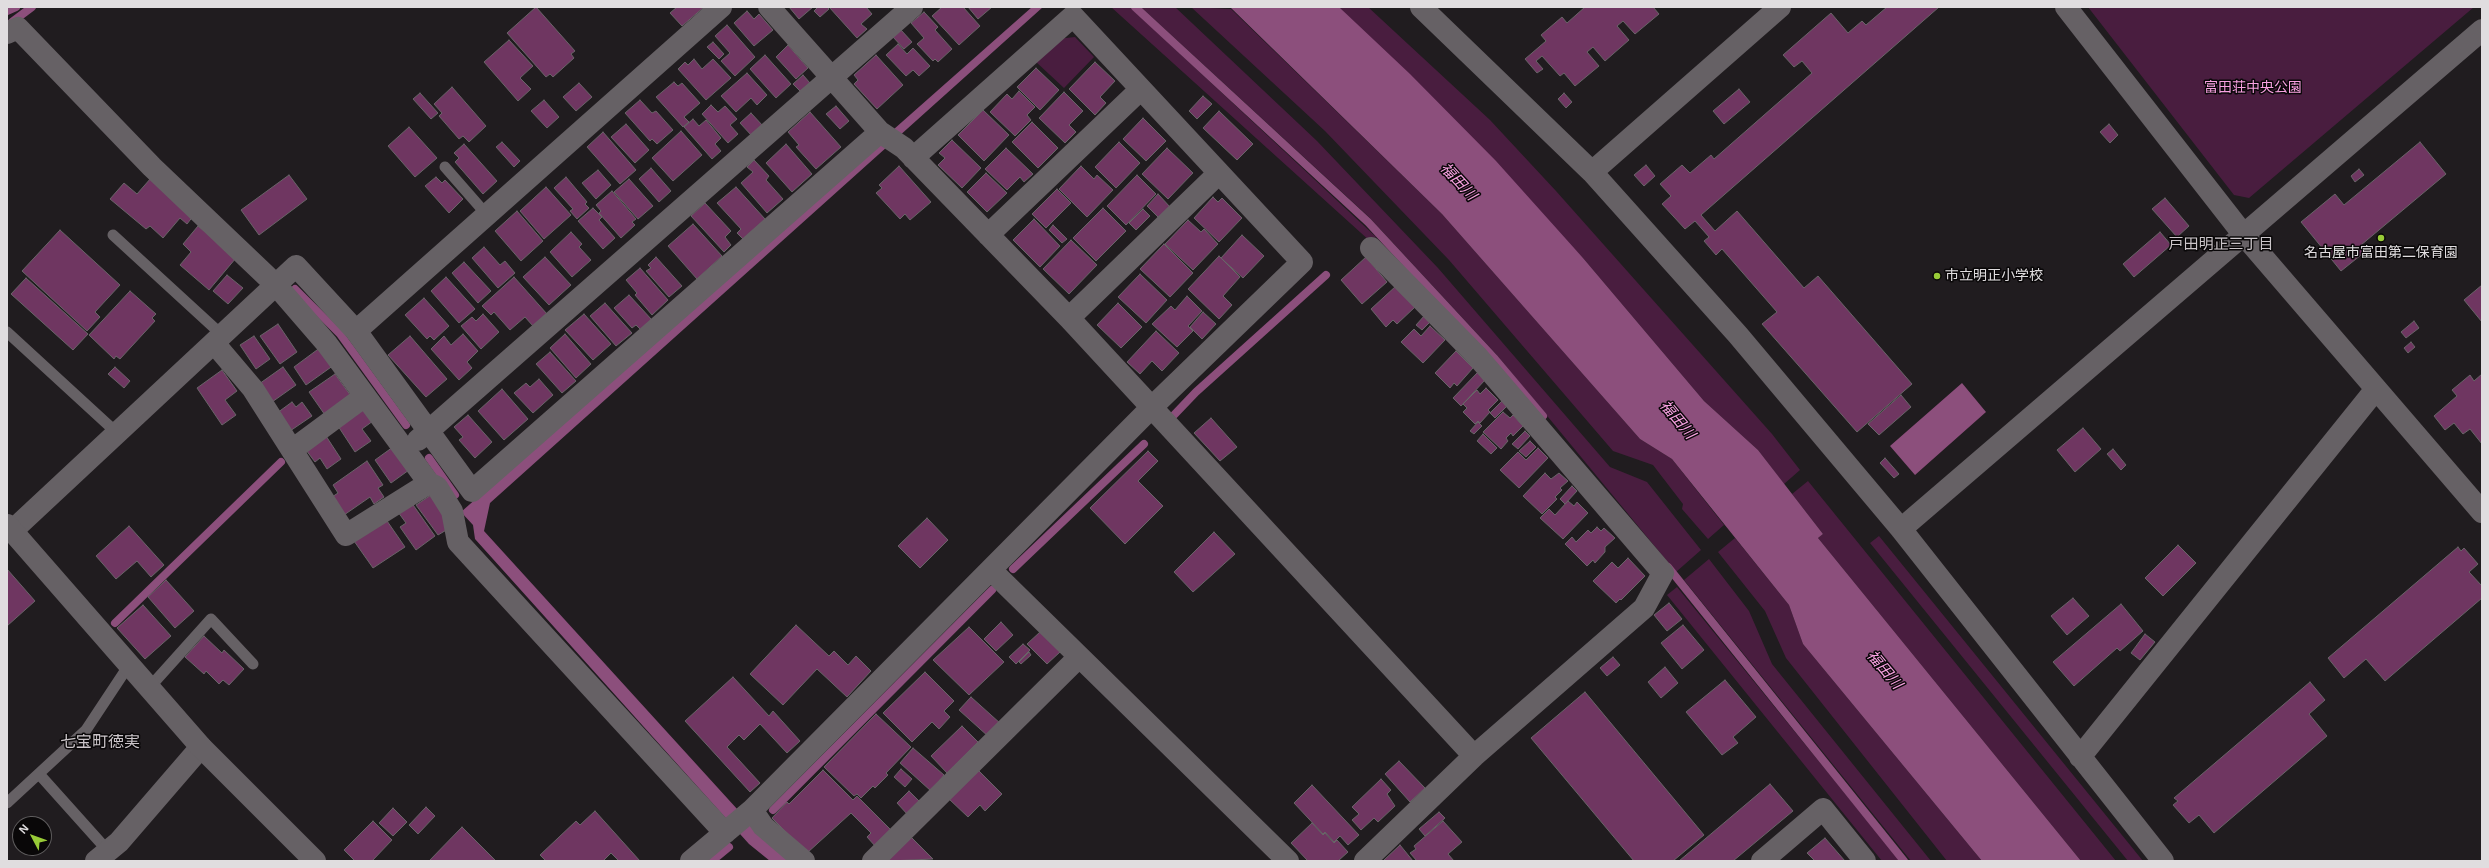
<!DOCTYPE html>
<meta charset="utf-8">
<style>
body{margin:0}
#map{position:relative;width:2489px;height:868px;overflow:hidden;background:#201c1f;font-family:Arial,sans-serif}
canvas{display:block}
.frame{position:absolute;inset:0;border:8px solid #e0dddf;pointer-events:none}
.north{position:absolute;left:12px;top:816px;width:40px;height:40px;box-sizing:border-box;background:#090708;border:1px solid #5f5d5e;border-radius:50%;rotate:311deg;font-size:11px;font-weight:700;line-height:16px;text-align:center;color:#e0dddf}
.north::after{content:'';display:block;margin:auto;width:14px;height:18px;background:#98cb37;clip-path:polygon(50% 0,100% 100%,50% 72%,0 100%)}
</style>
<div id="map">
<canvas width="2489" height="868"></canvas>
<div class="frame"></div>
<div class="north">N</div>
</div>
<script>
const g = document.querySelector('canvas').getContext('2d');
g.lineJoin = 'round';
function fill(path, color) { g.fillStyle = color; g.fill(path, 'evenodd'); }
const poly = rows => new Path2D(rows.map(r => 'M' + r).join(''));
function trace(path, color, width, dash) { g.strokeStyle = color; g.lineWidth = width; g.lineCap = dash ? 'butt' : 'round'; g.setLineDash(dash || []); g.stroke(path); }
function drawText(font, color, halo, rows, align = 'center') {
  g.font = font + ' Arial,"Noto Sans JP",sans-serif'; g.lineWidth = 3; g.setLineDash([]); g.textBaseline = 'middle'; g.strokeStyle = halo; g.fillStyle = color; for (const [text, x, y, turn = 0] of rows) {
    g.save(); g.translate(x, y); g.rotate((+turn || 0) * Math.PI / 180); g.textAlign = isNaN(turn) ? turn : align; if (halo) g.strokeText(text, 0, 0); g.fillText(text, 0, 0); g.restore();
  }
}
const green = poly([
 [1111,7,1130,7,1376,237,1371,242],
 [1141,7,1175,7,1317,141,1438,268,1610,467,1647,482,1701,550,1676,572,1496,354,1369,217],
 [1191,7,1231,9,1442,214,1640,439,1672,459,1724,525,1708,539,1682,509,1683,504,1653,465,1613,451,1449,260,1325,131],
 [1339,7,1368,7,1490,120,1556,191,1772,434,1800,470,1784,484,1758,450,1704,401,1583,258],
 [2088,7,2474,7,2249,198,2234,195],
 [1075,37,1094,57,1064,88,1035,61,1057,39],
 [1808,481,2116,861,2081,861,1818,538,1823,534,1792,494],
 [1879,536,2143,861,2128,861,1870,543],
 [1735,538,1789,605,1803,644,1982,861,1947,861,1786,658,1765,611,1718,552],
 [1709,559,1749,611,1772,664,1931,861,1911,861,1684,580],
 [1677,587,1900,861,1882,861,1667,595]
]);
const water = poly([
 [1032,7,1043,7,490,503,484,531,738,810,790,861,770,861,749,844,475,539,473,525,461,512],
 [1230,7,1339,7,1410,74,1496,161,1583,258,1704,401,1758,450,1823,534,1818,538,2081,861,1982,861,1803,644,1789,605,1672,459,1640,439,1442,214],
 [1962,383,1986,412,1915,475,1890,446]
]);
const stream = poly([
 [1135,7,1368,222,1495,359,1543,416],
 [7,11,16,7],
 [12,22,32,7],
 [295,289,340,334,406,425],
 [1174,415,1196,392,1326,275],
 [429,458,455,495],
 [1668,567,1904,861],
 [1013,569,1144,444],
 [115,623,281,462],
 [773,810,992,590],
 [712,861,729,847]
]);
const building = poly([
 [536,7,575,51,571,54,574,58,553,77,550,74,546,77,507,33,536,7],
 [677,7,704,7,682,26,670,13,677,7],
 [789,7,813,7,799,19,789,7],
 [818,7,827,7,829,9,820,17,814,11,818,7],
 [829,7,866,7,872,14,861,24,867,29,857,38,829,7],
 [942,7,963,7,980,26,959,45,932,16,942,7],
 [968,7,992,7,978,19,968,7],
 [1585,7,1653,7,1659,14,1635,34,1623,21,1617,26,1629,40,1605,61,1593,47,1587,52,1599,66,1575,86,1564,73,1560,76,1542,56,1536,61,1543,69,1537,73,1525,59,1546,41,1541,35,1562,17,1567,23,1585,7],
 [1887,7,1939,7,1701,215,1715,231,1737,211,1804,288,1818,276,1912,384,1857,432,1762,324,1777,312,1722,249,1716,255,1704,241,1709,237,1695,221,1685,229,1662,204,1671,196,1660,184,1682,165,1690,173,1711,155,1714,159,1812,73,1802,61,1794,67,1783,55,1831,13,1848,33,1862,21,1866,25,1887,7],
 [747,11,754,19,759,14,773,30,754,46,734,23,747,11],
 [924,12,938,27,935,30,952,49,938,62,935,59,933,61,917,44,924,38,911,23,924,12],
 [727,25,755,57,735,76,721,61,730,53,715,36,727,25],
 [901,30,912,42,904,49,893,37,901,30],
 [509,40,533,66,520,78,531,89,518,101,484,62,509,40],
 [713,42,724,54,719,59,707,47,713,42],
 [898,44,907,54,913,48,930,66,919,76,913,70,906,76,886,55,898,44],
 [788,45,808,68,796,79,776,57,788,45],
 [765,55,791,84,776,98,750,69,765,55],
 [876,55,903,85,877,109,854,84,858,80,854,75,876,55],
 [694,59,702,69,713,59,731,78,706,100,678,69,685,62,688,65,694,59],
 [1095,62,1115,81,1100,97,1106,103,1095,115,1069,89,1095,62],
 [1036,68,1059,90,1040,110,1017,87,1036,68],
 [747,73,767,95,757,105,751,98,736,112,721,96,747,73],
 [803,75,810,83,800,91,793,84,803,75],
 [674,82,678,86,682,83,700,103,684,117,689,122,683,127,656,97,674,82],
 [579,83,592,97,576,111,563,97,579,83],
 [452,87,486,126,469,142,463,136,459,139,439,116,442,113,434,104,452,87],
 [1739,89,1750,102,1724,124,1713,111,1739,89],
 [1019,91,1035,107,1027,115,1031,120,1015,136,990,112,1007,94,1012,99,1019,91],
 [1064,92,1083,111,1069,125,1076,132,1065,143,1039,118,1064,92],
 [420,93,438,113,431,119,413,99,420,93],
 [1564,93,1572,102,1566,108,1558,99,1564,93],
 [1203,96,1212,104,1197,119,1189,111,1203,96],
 [544,100,559,117,547,128,531,111,544,100],
 [640,100,652,113,656,111,673,130,657,144,652,139,650,141,625,113,640,100],
 [711,105,718,112,725,106,737,119,730,125,738,134,728,143,702,114,711,105],
 [836,106,849,121,840,129,826,114,836,106],
 [983,110,1009,135,984,161,958,135,983,110],
 [1219,111,1253,144,1237,160,1203,128,1219,111],
 [810,112,841,147,816,169,796,147,799,145,788,132,810,112],
 [751,113,763,126,752,136,740,123,751,113],
 [1143,118,1166,141,1146,161,1123,139,1143,118],
 [693,119,699,126,706,120,721,138,715,144,721,151,712,159,684,127,693,119],
 [1032,122,1058,148,1038,168,1012,142,1032,122],
 [626,124,649,150,635,163,611,137,626,124],
 [2109,124,2118,135,2110,143,2100,132,2109,124],
 [409,127,437,158,415,177,388,146,409,127],
 [681,131,702,155,673,181,652,158,681,131],
 [603,132,636,170,620,184,587,147,603,132],
 [952,140,981,168,962,188,938,165,945,158,939,153,952,140],
 [502,142,520,161,514,167,496,147,502,142],
 [1119,142,1140,163,1116,188,1095,167,1119,142],
 [2420,142,2446,174,2361,245,2366,251,2341,271,2301,222,2335,194,2344,205,2420,142],
 [464,144,497,181,483,194,455,162,459,158,454,153,464,144],
 [786,144,812,174,792,192,766,163,786,144],
 [1006,148,1033,174,1024,182,1020,177,1007,190,985,169,1006,148],
 [1167,148,1193,173,1168,199,1142,174,1167,148],
 [754,160,769,176,766,180,783,199,767,213,741,183,753,172,747,167,754,160],
 [1646,165,1655,176,1644,186,1634,175,1646,165],
 [899,166,931,202,910,220,905,214,900,219,876,193,882,188,879,185,899,166],
 [1081,166,1094,179,1097,175,1113,190,1087,217,1059,189,1081,166],
 [651,168,671,191,659,202,639,179,651,168],
 [2359,169,2364,175,2355,182,2351,176,2359,169],
 [598,170,611,185,596,199,582,183,598,170],
 [986,173,1007,193,987,212,967,192,986,173],
 [289,175,307,199,259,235,241,210,289,175],
 [1137,175,1156,194,1126,225,1107,206,1137,175],
 [436,177,442,183,445,180,463,199,449,213,425,186,436,177],
 [566,177,587,202,585,204,589,208,577,219,570,211,573,209,554,188,566,177],
 [151,178,194,215,187,224,180,218,163,238,150,226,146,229,110,199,124,183,137,194,151,178],
 [629,179,653,206,638,219,614,192,629,179],
 [546,187,571,215,544,239,520,211,546,187],
 [736,187,765,219,743,239,737,233,741,229,717,203,736,187],
 [1057,189,1071,203,1046,228,1032,214,1057,189],
 [612,191,636,219,632,222,635,225,621,238,599,213,601,211,596,205,612,191],
 [1158,194,1171,208,1160,219,1147,206,1158,194],
 [1213,197,1218,202,1222,198,1242,218,1219,242,1194,218,1213,197],
 [2165,198,2189,226,2177,237,2152,209,2165,198],
 [705,203,731,231,725,237,731,245,724,252,691,216,705,203],
 [593,208,602,217,599,220,615,238,603,249,578,221,593,208],
 [1103,208,1126,231,1096,261,1073,238,1103,208],
 [1143,209,1150,216,1136,230,1129,223,1143,209],
 [517,211,543,241,521,261,495,231,517,211],
 [1034,219,1060,246,1040,267,1013,240,1034,219],
 [1188,220,1201,232,1204,229,1218,244,1193,270,1165,244,1188,220],
 [693,224,722,256,697,279,668,246,693,224],
 [1053,225,1067,239,1062,243,1049,230,1053,225],
 [198,226,236,258,209,290,180,265,191,252,183,244,198,226],
 [60,230,120,285,95,312,100,317,87,331,22,271,60,230],
 [571,232,582,244,579,247,591,260,572,277,550,252,571,232],
 [2160,232,2171,245,2134,277,2123,264,2160,232],
 [1242,235,1264,256,1243,278,1221,258,1242,235],
 [1071,240,1097,265,1069,294,1043,269,1071,240],
 [1164,244,1193,273,1170,297,1140,269,1164,244],
 [484,247,500,265,505,261,515,273,498,288,472,258,484,247],
 [1219,256,1240,277,1223,296,1232,305,1219,319,1188,289,1219,256],
 [545,257,571,285,549,305,523,277,545,257],
 [656,257,682,286,669,297,646,271,651,268,648,265,656,257],
 [1366,257,1387,282,1362,304,1341,280,1366,257],
 [464,262,491,291,478,303,452,273,464,262],
 [640,268,668,300,652,315,635,295,637,293,626,280,640,268],
 [1140,274,1167,300,1146,323,1118,297,1140,274],
 [227,275,243,288,228,304,213,291,227,275],
 [446,277,475,309,459,323,431,291,446,277],
 [514,277,547,314,533,326,525,317,510,330,494,312,491,315,482,306,514,277],
 [26,278,88,334,73,350,11,294,26,278],
 [2482,285,2482,322,2464,300,2482,285],
 [1396,286,1415,307,1397,324,1393,320,1386,327,1371,309,1396,286],
 [130,291,156,314,152,318,155,321,120,359,116,356,114,359,89,335,130,291],
 [629,295,652,320,641,330,636,325,632,328,614,308,629,295],
 [1187,296,1202,311,1188,326,1193,331,1177,347,1152,324,1171,306,1175,310,1187,296],
 [424,298,449,326,434,340,430,336,427,339,405,315,424,298],
 [605,303,632,333,616,346,590,316,605,303],
 [1118,303,1142,327,1121,348,1097,325,1118,303],
 [1203,312,1216,324,1202,339,1190,327,1203,312],
 [483,314,499,332,481,349,461,326,472,317,476,321,483,314],
 [584,314,611,344,593,360,565,330,584,314],
 [1425,315,1431,321,1422,330,1416,325,1425,315],
 [2414,321,2419,328,2406,338,2401,332,2414,321],
 [278,324,297,352,280,364,260,336,278,324],
 [1430,326,1445,340,1423,363,1401,342,1414,329,1421,336,1430,326],
 [1156,331,1179,353,1162,371,1152,361,1140,374,1127,362,1156,331],
 [463,334,478,351,467,362,472,368,459,380,431,349,444,336,451,345,463,334],
 [565,334,591,364,576,378,550,348,565,334],
 [254,336,270,359,256,369,240,345,254,336],
 [410,336,447,379,426,397,388,355,410,336],
 [2411,342,2415,347,2408,353,2404,348,2411,342],
 [321,347,334,365,306,385,294,367,321,347],
 [1456,351,1473,368,1457,386,1454,383,1450,388,1435,373,1456,351],
 [550,352,576,381,562,393,536,364,550,352],
 [115,367,130,381,124,388,108,374,115,367],
 [283,367,296,385,272,402,259,384,283,367],
 [222,370,237,391,225,400,236,415,222,425,197,388,222,370],
 [1478,372,1485,380,1461,406,1453,398,1478,372],
 [335,374,351,396,325,415,309,392,335,374],
 [2482,374,2482,444,2470,429,2463,434,2454,423,2445,430,2434,416,2457,396,2452,390,2470,375,2474,381,2482,374],
 [539,379,553,395,533,413,514,393,526,383,530,387,539,379],
 [1486,388,1498,400,1488,410,1490,412,1480,423,1478,421,1475,424,1463,412,1467,408,1463,404,1477,390,1480,394,1486,388],
 [502,389,528,419,504,440,478,411,502,389],
 [1901,395,1911,407,1879,435,1868,424,1901,395],
 [1503,400,1508,405,1495,418,1490,413,1503,400],
 [292,402,296,407,302,402,312,416,290,431,277,413,292,402],
 [364,408,373,421,362,429,371,441,355,452,338,426,364,408],
 [1503,412,1510,418,1513,415,1523,426,1513,436,1511,433,1506,438,1508,441,1501,449,1483,432,1503,412],
 [468,415,492,442,475,458,459,440,463,437,454,427,468,415],
 [1211,418,1237,447,1220,461,1194,433,1211,418],
 [1478,422,1482,426,1474,434,1470,431,1478,422],
 [2083,428,2101,449,2075,472,2057,450,2083,428],
 [1525,431,1530,436,1518,449,1512,444,1525,431],
 [1483,434,1497,448,1491,454,1477,441,1483,434],
 [326,436,341,459,327,469,320,458,315,462,306,450,326,436],
 [1530,441,1536,447,1526,457,1519,451,1530,441],
 [393,447,409,470,391,483,375,460,393,447],
 [1538,448,1548,458,1519,488,1500,470,1518,452,1526,460,1538,448],
 [2113,449,2126,465,2121,470,2107,454,2113,449],
 [1148,451,1158,461,1138,481,1163,506,1125,544,1090,508,1148,451],
 [1885,458,1899,474,1894,478,1880,463,1885,458],
 [367,461,383,485,378,488,384,497,374,504,370,497,344,515,332,497,338,493,333,485,367,461],
 [1545,473,1551,479,1559,473,1568,481,1560,488,1562,490,1555,497,1557,499,1542,514,1523,496,1545,473],
 [1572,486,1577,491,1565,504,1560,499,1572,486],
 [434,493,448,529,438,535,416,505,434,493],
 [1568,501,1574,506,1577,502,1588,513,1563,539,1540,518,1549,509,1555,515,1568,501],
 [411,502,435,536,416,550,400,527,406,523,398,512,411,502],
 [385,518,405,547,373,568,354,541,385,518],
 [927,518,948,540,920,568,898,546,927,518],
 [129,526,164,565,151,577,137,561,116,579,96,556,129,526],
 [1597,527,1601,531,1604,528,1615,538,1605,547,1605,552,1595,563,1593,560,1587,566,1565,544,1572,537,1576,542,1588,530,1591,533,1597,527],
 [1214,532,1235,554,1193,592,1174,572,1214,532],
 [2178,545,2196,563,2163,596,2145,578,2178,545],
 [2458,547,2461,551,2464,548,2478,564,2469,572,2482,586,2482,598,2385,681,2366,659,2344,678,2328,658,2458,547],
 [1628,558,1645,576,1621,600,1620,599,1616,603,1593,581,1612,562,1618,568,1628,558],
 [7,569,35,601,7,626,7,569],
 [166,580,194,611,175,628,148,597,166,580],
 [2073,598,2089,616,2067,635,2051,616,2073,598],
 [1669,603,1682,619,1667,631,1654,615,1669,603],
 [2121,604,2143,631,2120,651,2117,648,2074,686,2053,662,2121,604],
 [143,605,171,636,145,659,117,628,143,605],
 [1001,622,1013,635,996,651,984,639,1001,622],
 [796,625,829,656,834,651,848,665,856,656,871,671,847,697,817,669,783,705,750,674,796,625],
 [1683,625,1704,650,1682,669,1661,643,1683,625],
 [969,627,1004,662,969,695,933,660,969,627],
 [1040,632,1060,652,1047,664,1027,644,1040,632],
 [2145,634,2155,642,2140,660,2131,653,2145,634],
 [204,636,222,653,224,650,244,669,229,685,223,680,219,684,206,671,204,674,185,657,204,636],
 [1023,644,1030,650,1016,664,1009,657,1023,644],
 [1029,652,1031,655,1021,664,1019,662,1029,652],
 [1613,657,1620,665,1607,676,1600,668,1613,657],
 [1665,667,1678,683,1661,698,1648,682,1665,667],
 [925,672,954,701,944,711,950,717,939,729,932,722,912,742,883,713,925,672],
 [733,677,769,716,773,711,800,741,787,753,760,724,744,740,739,735,727,747,760,783,750,792,685,721,733,677],
 [1725,680,1756,717,1733,737,1738,743,1722,755,1686,712,1725,680],
 [2310,682,2325,700,2309,714,2327,736,2214,833,2199,815,2189,823,2173,805,2178,801,2174,798,2310,682],
 [1585,692,1704,835,1673,861,1634,861,1531,738,1585,692],
 [971,697,1001,724,989,737,959,710,971,697],
 [876,714,911,747,886,773,888,775,875,788,873,786,861,798,857,794,854,796,824,767,876,714],
 [962,726,978,742,947,773,931,756,962,726],
 [913,748,944,775,931,791,900,763,913,748],
 [1399,761,1425,788,1410,802,1385,774,1399,761],
 [901,769,912,779,905,787,894,777,901,769],
 [823,770,853,800,857,796,892,831,876,847,867,837,871,833,851,813,807,853,772,818,787,802,789,804,823,770],
 [978,770,1002,794,985,811,980,805,968,817,949,799,978,770],
 [1381,779,1391,790,1387,794,1395,806,1378,822,1374,818,1361,830,1352,820,1359,814,1352,807,1381,779],
 [1770,784,1793,811,1733,861,1679,861,1770,784],
 [1312,785,1359,835,1348,845,1340,836,1334,842,1325,832,1323,834,1294,803,1312,785],
 [909,791,921,803,908,815,897,803,909,791],
 [426,807,435,816,418,834,409,825,426,807],
 [393,808,407,822,393,836,379,823,393,808],
 [595,811,640,861,619,861,611,853,603,861,546,861,540,855,576,821,580,825,595,811],
 [1439,812,1445,818,1425,836,1419,829,1439,812],
 [373,821,392,840,372,861,355,861,344,850,373,821],
 [1443,821,1462,842,1448,854,1454,861,1417,861,1410,853,1416,849,1414,846,1443,821],
 [1312,823,1323,835,1325,833,1334,843,1337,840,1348,852,1338,861,1308,861,1291,843,1312,823],
 [462,827,496,861,429,861,462,827],
 [911,837,933,859,889,861,888,861,911,837],
 [1825,838,1845,861,1815,861,1807,853,1825,838],
 [1400,845,1413,861,1385,861,1384,860,1400,845]
]);
const service = poly([
 [445,167,487,215],
 [113,235,222,335],
 [7,332,117,433],
 [149,688,211,619,253,664],
 [39,774,108,851],
 [7,803,86,730,129,665]
]);
const minor = poly([
 [769,7,880,132,904,148,1069,318,1474,756],
 [1421,7,1592,172,1738,335,1901,529,2163,861],
 [2066,7,2243,234,2482,512],
 [7,33,18,28,152,167,276,285,327,344,429,483,437,487,452,511,458,542,725,833],
 [1592,172,1780,7],
 [988,235,1141,89],
 [1069,318,1219,173],
 [356,331,721,7],
 [214,343,253,389,346,535,429,483],
 [418,440,912,7],
 [292,450,365,396],
 [1901,529,2482,30],
 [12,531,296,266,356,331,472,491,880,132],
 [991,570,1288,861],
 [2080,757,2376,389],
 [752,810,763,826,804,861],
 [96,861,119,842,201,747],
 [691,861,752,810,1151,408,1302,262,1073,16,913,158],
 [873,861,1079,657],
 [1365,861,1474,756,1644,608,1663,573,1477,356,1371,248],
 [1762,861,1823,809,1865,861]
]);
const tertiary = poly([
 [7,525,201,747,315,861]
]);
const markers = [
 [2381,238,4,"#98cb37"],
 [1937,276,4,"#98cb37"]
];
const parkNames = [
 ["富田荘中央公園",2253,88]
];
const poiNames = [
 ["名古屋市富田第二保育園",2381,253],
 ["市立明正小学校",1945,276,"left"]
];
const waterNames = [
 ["福田川",1458,182,47],
 ["福田川",1677,420,50],
 ["福田川",1884,670,50]
];
const neighbourhoodNames = [
 ["戸田明正三丁目",2221,245]
];
const quarterNames = [
 ["七宝町徳実",100,743]
];
fill(green, '#491d3f');
fill(water, '#8c4f7c');
trace(stream, '#8c4f7c', 8);
fill(building, '#6f3661');
trace(building, '#696468', 1);
trace(service, '#666165', 11);
trace(minor, '#666165', 22);
trace(tertiary, '#666165', 22);
for (const [x, y, r, color] of markers) { const dot = new Path2D(); dot.arc(x, y, r, 0, 2 * Math.PI); g.fillStyle = color; g.fill(dot); trace(dot, '#090708', 1.5); }
drawText('14px', '#f8a1e1', '#090708', parkNames);
drawText('14px', '#e0dddf', '#090708', poiNames);
drawText('italic 15px', '#f8a1e1', '#090708', waterNames);
drawText('15px', '#cbc5c9', '#090708', neighbourhoodNames);
drawText('16px', '#cbc5c9', '#090708', quarterNames);
</script>
